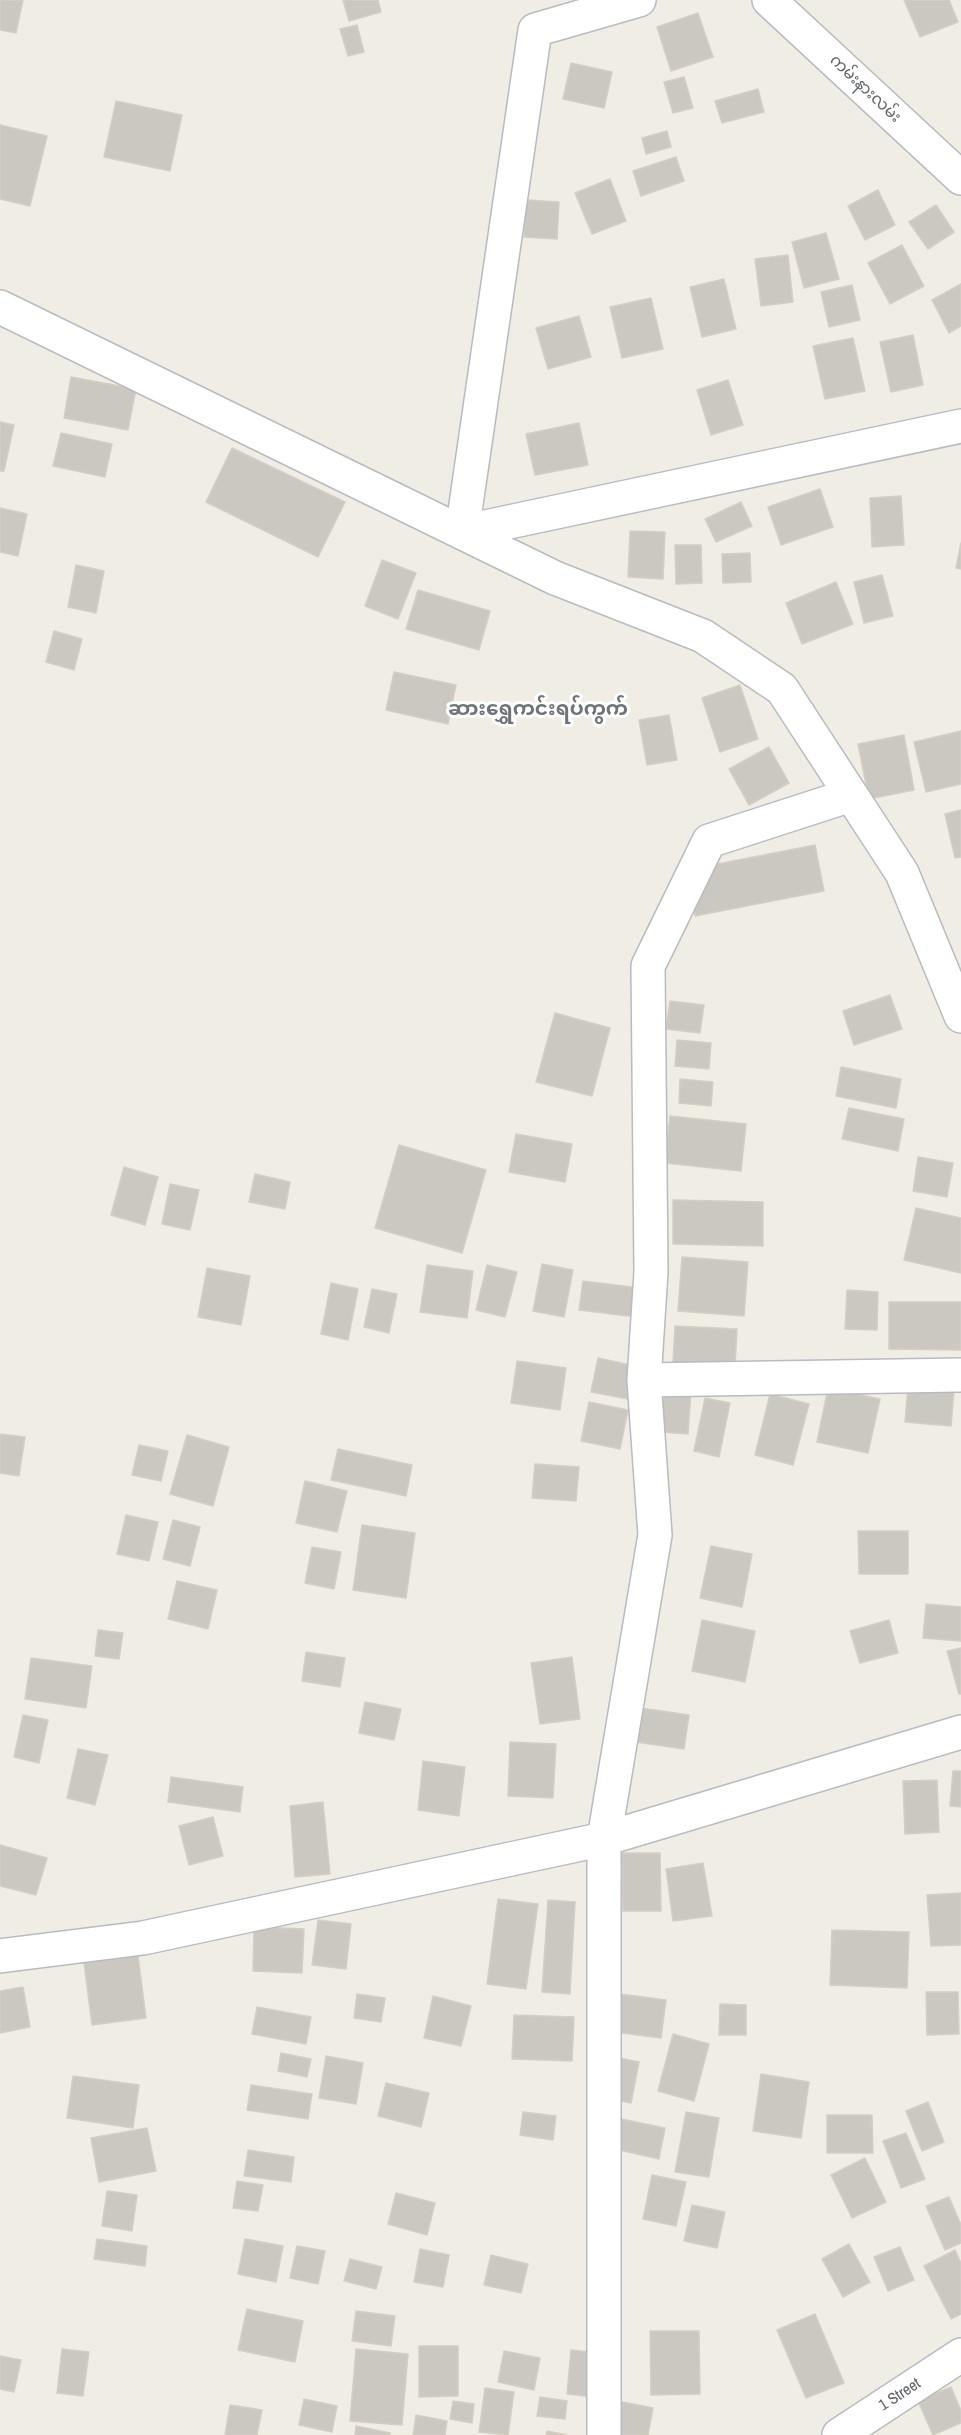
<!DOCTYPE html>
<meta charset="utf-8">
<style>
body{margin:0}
canvas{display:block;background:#f0ede5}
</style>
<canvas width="961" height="2435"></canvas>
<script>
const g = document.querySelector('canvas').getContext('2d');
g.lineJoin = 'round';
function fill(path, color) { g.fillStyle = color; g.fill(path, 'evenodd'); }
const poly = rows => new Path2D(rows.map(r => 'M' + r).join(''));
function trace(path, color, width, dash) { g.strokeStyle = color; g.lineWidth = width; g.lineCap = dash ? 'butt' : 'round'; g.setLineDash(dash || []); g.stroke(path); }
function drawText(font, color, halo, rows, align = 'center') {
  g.font = font + ' "Archivo Narrow","Noto Sans Myanmar",sans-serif'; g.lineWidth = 6; g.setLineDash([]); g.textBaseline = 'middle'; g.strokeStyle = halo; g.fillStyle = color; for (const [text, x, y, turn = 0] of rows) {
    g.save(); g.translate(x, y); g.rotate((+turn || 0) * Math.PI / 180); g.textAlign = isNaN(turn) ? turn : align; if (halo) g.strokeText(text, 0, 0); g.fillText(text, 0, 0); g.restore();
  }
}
const building = poly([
 [0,0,23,0,16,33,0,30,0,0],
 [343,0,378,0,381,12,349,21,343,0],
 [904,0,949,0,958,22,920,37,904,0],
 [698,13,713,57,671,71,657,27,698,13],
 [357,25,364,52,348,56,340,29,357,25],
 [571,63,612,72,604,108,563,99,571,63],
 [684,77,693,108,673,113,664,82,684,77],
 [758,89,764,112,722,123,715,101,758,89],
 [116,101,182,115,170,171,104,157,116,101],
 [0,125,47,136,30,206,0,199,0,125],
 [667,131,671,147,646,154,642,138,667,131],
 [676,157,684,181,641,196,633,171,676,157],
 [610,179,626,221,592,234,575,193,610,179],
 [878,190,895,225,865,240,848,206,878,190],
 [526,200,559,202,557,239,524,237,526,200],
 [936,205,954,232,928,249,909,222,936,205],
 [826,233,839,279,804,288,792,242,826,233],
 [902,245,924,286,890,304,868,263,902,245],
 [788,255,793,302,761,306,755,259,788,255],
 [724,279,736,329,702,337,690,287,724,279],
 [961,284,961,326,949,333,932,300,961,284],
 [852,285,860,320,829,327,821,292,852,285],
 [651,298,663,349,622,358,610,307,651,298],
 [579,316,591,357,548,369,536,328,579,316],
 [913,335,923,385,891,392,880,342,913,335],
 [853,338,865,391,825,399,813,346,853,338],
 [71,377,136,389,128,430,64,418,71,377],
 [728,380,743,425,711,435,697,390,728,380],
 [0,422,14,425,4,471,0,471,0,422],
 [579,423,588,465,535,475,526,434,579,423],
 [61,433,112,444,105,477,53,466,61,433],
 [232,448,345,502,318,557,206,502,232,448],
 [820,489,833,527,781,545,768,507,820,489],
 [901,496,904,545,872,547,870,498,901,496],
 [741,502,752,526,716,542,705,519,741,502],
 [0,508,27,514,18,556,0,552,0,508],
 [630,531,665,532,663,579,628,577,630,531],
 [961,543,961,569,956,568,961,543],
 [675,545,701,545,702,583,676,584,675,545],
 [750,553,751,582,723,583,722,554,750,553],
 [382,560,416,573,398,619,365,606,382,560],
 [76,565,104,571,96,613,68,607,76,565],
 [882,575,893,616,864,623,854,582,882,575],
 [836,582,853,624,802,644,786,603,836,582],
 [418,590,490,611,479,650,406,629,418,590],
 [54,631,82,639,74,670,46,662,54,631],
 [394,672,456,685,448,724,386,710,394,672],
 [740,685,758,739,720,752,702,698,740,685],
 [669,715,677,760,647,765,639,720,669,715],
 [961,731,961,784,926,792,914,742,961,731],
 [904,735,914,790,869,799,858,744,904,735],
 [769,747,789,783,749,805,729,769,769,747],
 [961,810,961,857,955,858,945,814,961,810],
 [815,845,824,891,695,916,687,870,815,845],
 [890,995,902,1029,854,1045,843,1011,890,995],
 [670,1001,704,1005,700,1033,666,1029,670,1001],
 [555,1013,610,1028,592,1096,536,1082,555,1013],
 [677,1040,711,1043,709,1069,675,1066,677,1040],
 [841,1067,901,1079,896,1108,836,1096,841,1067],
 [680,1079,713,1082,711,1106,679,1103,680,1079],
 [849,1108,904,1119,898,1151,842,1139,849,1108],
 [670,1116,746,1124,741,1171,665,1163,670,1116],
 [516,1134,572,1144,565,1182,509,1172,516,1134],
 [399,1145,486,1170,462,1253,375,1228,399,1145],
 [918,1157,953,1163,947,1197,913,1191,918,1157],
 [124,1167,158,1177,145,1225,111,1215,124,1167],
 [255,1174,290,1182,285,1209,249,1202,255,1174],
 [170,1184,199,1190,190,1230,162,1224,170,1184],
 [673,1200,763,1202,763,1246,673,1244,673,1200],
 [916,1208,961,1218,961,1273,904,1260,916,1208],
 [682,1257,748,1262,744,1316,678,1311,682,1257],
 [542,1264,573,1270,564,1317,533,1311,542,1264],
 [427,1265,473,1271,467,1318,420,1312,427,1265],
 [487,1265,517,1272,505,1317,476,1310,487,1265],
 [207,1268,250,1276,241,1325,198,1317,207,1268],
 [583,1281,640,1288,636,1317,579,1310,583,1281],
 [331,1283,358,1289,348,1340,321,1334,331,1283],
 [372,1289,397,1294,389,1333,364,1327,372,1289],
 [847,1290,878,1292,877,1330,845,1329,847,1290],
 [889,1302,961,1302,961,1350,889,1349,889,1302],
 [675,1326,737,1329,735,1365,673,1362,675,1326],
 [598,1358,635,1366,628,1399,591,1392,598,1358],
 [517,1361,566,1368,560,1410,511,1403,517,1361],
 [908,1386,954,1390,951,1426,905,1422,908,1386],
 [828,1388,880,1399,868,1453,817,1442,828,1388],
 [664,1389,691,1391,688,1434,661,1432,664,1389],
 [770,1394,809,1404,793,1465,755,1455,770,1394],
 [705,1398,730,1403,719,1457,694,1451,705,1398],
 [589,1402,628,1410,620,1449,581,1441,589,1402],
 [0,1434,25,1437,19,1476,0,1473,0,1434],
 [187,1435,229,1447,213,1506,170,1494,187,1435],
 [139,1445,168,1451,161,1481,132,1475,139,1445],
 [338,1449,412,1465,406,1496,331,1480,338,1449],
 [535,1464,579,1467,576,1501,532,1498,535,1464],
 [305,1481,347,1491,337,1532,296,1523,305,1481],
 [126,1515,158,1522,149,1561,117,1554,126,1515],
 [173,1520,200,1527,190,1566,163,1559,173,1520],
 [362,1525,415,1533,406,1598,353,1590,362,1525],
 [858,1531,908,1531,908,1574,859,1574,858,1531],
 [711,1546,752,1554,742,1607,700,1598,711,1546],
 [312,1547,341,1552,334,1589,305,1583,312,1547],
 [177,1581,217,1590,208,1629,168,1619,177,1581],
 [926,1604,961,1607,961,1641,923,1638,926,1604],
 [702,1620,755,1631,745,1682,692,1671,702,1620],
 [889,1620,898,1653,860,1663,850,1631,889,1620],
 [98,1630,123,1633,119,1659,95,1656,98,1630],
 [961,1648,961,1694,959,1694,947,1651,961,1648],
 [306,1652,345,1658,340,1687,302,1681,306,1652],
 [572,1657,580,1719,540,1724,531,1663,572,1657],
 [31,1658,92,1666,86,1708,25,1699,31,1658],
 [365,1702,401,1709,394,1740,359,1733,365,1702],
 [634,1707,689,1715,684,1749,629,1741,634,1707],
 [23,1715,48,1720,39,1763,14,1757,23,1715],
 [510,1742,556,1744,553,1798,508,1796,510,1742],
 [78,1749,108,1755,95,1805,67,1798,78,1749],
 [423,1761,465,1767,459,1816,418,1810,423,1761],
 [953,1771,961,1771,961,1807,950,1806,953,1771],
 [171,1777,243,1787,240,1812,168,1802,171,1777],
 [937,1780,939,1832,905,1834,903,1781,937,1780],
 [323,1802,330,1874,295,1877,290,1806,323,1802],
 [213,1817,223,1856,189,1865,179,1826,213,1817],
 [0,1845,47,1858,36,1895,0,1886,0,1845],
 [622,1853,660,1853,661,1911,623,1911,622,1853],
 [703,1863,712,1916,673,1921,666,1869,703,1863],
 [961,1893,961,1945,931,1946,927,1895,961,1893],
 [498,1899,538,1904,526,1989,487,1984,498,1899],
 [548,1900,575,1902,570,1994,542,1992,548,1900],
 [318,1920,351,1924,346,1969,312,1965,318,1920],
 [254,1927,304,1929,302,1973,253,1971,254,1927],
 [832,1930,909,1932,907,1988,830,1985,832,1930],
 [138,1956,146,2018,92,2025,84,1963,138,1956],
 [23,1987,30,2027,0,2033,0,1991,23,1987],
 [926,1992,958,1992,959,2034,927,2035,926,1992],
 [357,1994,385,1998,381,2022,354,2018,357,1994],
 [620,1994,666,2000,661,2038,614,2032,620,1994],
 [433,1996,471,2006,461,2046,424,2038,433,1996],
 [720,2004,746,2005,746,2035,719,2035,720,2004],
 [257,2007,311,2017,306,2044,252,2034,257,2007],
 [514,2015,574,2017,572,2061,512,2059,514,2015],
 [673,2034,709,2044,694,2101,658,2091,673,2034],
 [281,2053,311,2059,307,2077,278,2071,281,2053],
 [326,2056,363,2063,356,2104,319,2098,326,2056],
 [610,2056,639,2062,631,2103,601,2097,610,2056],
 [761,2074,809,2082,801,2138,753,2131,761,2074],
 [73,2076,139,2085,133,2128,67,2118,73,2076],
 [386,2083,429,2093,421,2127,378,2116,386,2083],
 [251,2085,312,2094,308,2119,247,2110,251,2085],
 [928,2102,944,2142,922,2151,906,2111,928,2102],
 [523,2112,556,2116,553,2140,520,2135,523,2112],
 [686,2112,719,2118,709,2177,675,2172,686,2112],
 [827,2115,872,2115,873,2153,827,2153,827,2115],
 [621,2119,665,2128,659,2159,615,2149,621,2119],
 [147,2128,156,2171,99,2182,91,2138,147,2128],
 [906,2133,925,2179,901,2188,883,2141,906,2133],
 [248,2150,294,2157,291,2182,244,2176,248,2150],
 [865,2158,886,2202,852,2218,831,2175,865,2158],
 [652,2175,686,2182,676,2226,643,2219,652,2175],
 [237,2181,263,2185,258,2211,233,2208,237,2181],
 [107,2191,137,2195,132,2231,102,2226,107,2191],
 [396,2193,435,2203,427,2235,388,2224,396,2193],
 [949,2197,961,2225,961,2243,945,2250,926,2206,949,2197],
 [692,2205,725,2212,717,2248,684,2241,692,2205],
 [97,2239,147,2246,145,2266,94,2259,97,2239],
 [245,2239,283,2246,276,2282,238,2274,245,2239],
 [849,2244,870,2282,843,2297,822,2259,849,2244],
 [297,2246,325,2251,318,2284,290,2278,297,2246],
 [900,2247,914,2280,888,2291,874,2257,900,2247],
 [420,2249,449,2255,443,2287,414,2282,420,2249],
 [955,2250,961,2263,961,2314,951,2319,924,2266,955,2250],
 [491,2255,528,2264,521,2293,484,2285,491,2255],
 [350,2259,382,2267,376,2289,344,2281,350,2259],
 [247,2309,303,2321,295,2362,238,2350,247,2309],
 [356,2311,395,2316,391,2346,352,2341,356,2311],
 [815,2314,844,2383,806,2398,777,2330,815,2314],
 [650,2331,699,2331,700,2394,651,2395,650,2331],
 [419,2346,458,2346,458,2396,419,2397,419,2346],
 [62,2349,89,2352,83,2396,57,2393,62,2349],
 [356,2349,408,2354,402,2425,350,2421,356,2349],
 [571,2350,607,2354,603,2398,567,2394,571,2350],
 [504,2351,540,2358,534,2390,498,2382,504,2351],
 [0,2356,21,2360,14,2392,0,2389,0,2356],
 [951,2387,961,2411,961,2423,933,2435,918,2401,951,2387],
 [485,2388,514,2392,508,2435,479,2432,485,2388],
 [540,2397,567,2401,565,2419,537,2416,540,2397],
 [304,2399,337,2406,332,2432,299,2425,304,2399],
 [613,2400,653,2408,648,2435,607,2435,613,2400],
 [453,2401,474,2404,472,2423,450,2419,453,2401],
 [230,2405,262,2410,257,2435,225,2435,230,2405],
 [416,2415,447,2421,445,2435,413,2435,416,2415],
 [356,2426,390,2433,390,2435,355,2435,356,2426],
 [547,2431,567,2435,546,2435,547,2431]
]);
const minor = poly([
 [639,0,535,30,462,532,961,426],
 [769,0,961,178],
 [0,307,555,578,703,636,782,689,902,873,961,1016],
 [644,1380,961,1375],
 [0,1956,143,1938,604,1839,961,1732],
 [604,2435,604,1839,655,1535,644,1380,651,1272,648,966,709,841,851,795],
 [839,2435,961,2355]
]);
const streetNames = [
 ["ကမ်းနားလမ်း",865,89,43],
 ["1 Street",900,2395,-33]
];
const quarterNames = [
 ["ဆားရွှေကင်းရပ်ကွက်",538,710]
];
fill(building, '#cbc8c2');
trace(building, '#d5cec3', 1.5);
trace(minor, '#b8bbbf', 36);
trace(minor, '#fff', 33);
drawText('16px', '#5d6266', '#fff', streetNames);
drawText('bold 20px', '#6e7478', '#fff', quarterNames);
</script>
